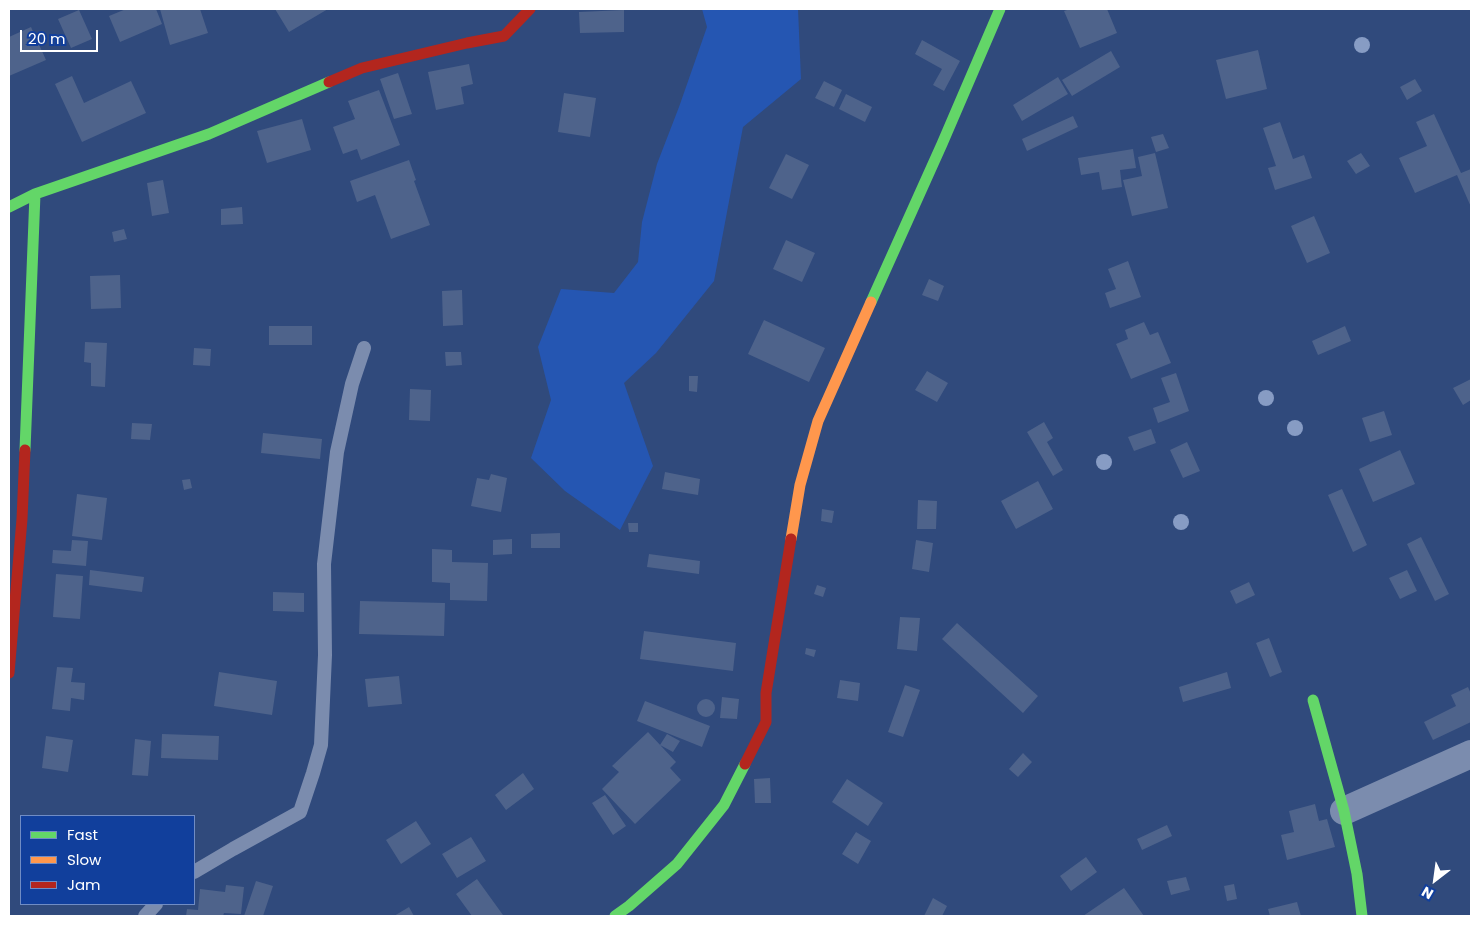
<!DOCTYPE html>
<style>
body{margin:0}
#map{position:relative;width:1480px;height:925px;overflow:hidden;background:#304a7c;font-family:Poppins,sans-serif}
canvas{display:block}
.frame{position:absolute;inset:0;border:10px solid #fff;pointer-events:none}
.legend{position:absolute;left:20px;top:815px;width:175px;height:90px;box-sizing:border-box;background:#113f9c;border:1px solid #708cc4;margin:0;padding:6px 9px;list-style:none;font-size:15px;color:#fff}
.legend li{display:flex;align-items:center;gap:10px;height:25px}
.legend b{width:25px;border:1px solid #708cc4}
.north{position:absolute;left:1410px;top:855px;width:50px;height:50px;-webkit-text-stroke:4px #113f9c;paint-order:stroke;rotate:210deg;font-size:14px;font-weight:700;line-height:20px;text-align:center;color:#fff}
.north::after{content:'';display:block;margin:auto;width:18px;height:22px;background:#fff;clip-path:polygon(50% 0,100% 100%,50% 72%,0 100%)}
.scale{position:absolute;left:20px;top:30px;width:78px;height:22px;box-sizing:border-box;border:2px solid #fff;border-top:0;padding-left:6px;font-size:15px;line-height:18px;white-space:nowrap;color:#fff;-webkit-text-stroke:4px #113f9c;paint-order:stroke}
</style>
<div id="map">
<canvas width="1480" height="925"></canvas>
<div class="frame"></div>
<ul class="legend">
<li><b style="height:6px;background:#63d668"></b>Fast</li>
<li><b style="height:6px;background:#ff974d"></b>Slow</li>
<li><b style="height:6px;background:#b3261e"></b>Jam</li>
</ul>
<div class="north">N</div>
<div class="scale">20 m</div>
</div>
<script>
const g = document.querySelector('canvas').getContext('2d');
g.lineJoin = 'round';
function fill(path, color) { g.fillStyle = color; g.fill(path, 'evenodd'); }
const poly = rows => new Path2D(rows.map(r => 'M' + r).join(''));
function trace(path, color, width, dash) { g.strokeStyle = color; g.lineWidth = width; g.lineCap = dash ? 'butt' : 'round'; g.setLineDash(dash || []); g.stroke(path); }
const green = poly([
 [702,9,798,9,801,79,743,127,714,281,656,353,624,383,653,466,620,530,565,491,531,458,551,400,538,347,561,289,614,293,638,262,642,222,657,164,679,107,707,27]
]);
const building = poly([
 [126,9,156,9,162,24,120,42,109,16],
 [160,9,200,9,208,33,170,45],
 [275,9,328,9,289,32],
 [1070,9,1107,9,1117,33,1080,48,1064,11],
 [79,10,92,39,71,48,58,19],
 [624,10,624,32,580,33,579,12],
 [31,27,46,60,9,76,9,37],
 [922,40,960,61,944,91,933,85,942,69,915,54],
 [1258,50,1267,89,1226,99,1216,60],
 [1111,51,1120,67,1072,96,1062,80],
 [469,64,473,84,461,87,464,104,436,110,428,72],
 [398,73,412,114,394,119,380,79],
 [72,76,84,103,131,81,146,113,82,142,55,84],
 [1058,77,1068,94,1022,121,1013,105],
 [1415,79,1422,91,1407,100,1400,87],
 [824,81,842,90,834,107,815,98],
 [379,90,400,145,361,160,357,149,343,154,333,127,355,119,348,101],
 [564,93,596,98,590,137,558,132],
 [846,94,872,107,865,122,839,109],
 [1434,114,1461,173,1471,169,1471,207,1457,175,1415,193,1399,158,1427,146,1416,122],
 [1073,116,1078,127,1027,151,1022,139],
 [302,119,311,150,267,163,257,131],
 [1280,122,1293,159,1304,155,1312,178,1275,190,1268,168,1276,166,1263,128],
 [1163,134,1169,148,1156,152,1151,137],
 [1133,149,1136,168,1120,170,1122,187,1102,190,1099,172,1081,175,1078,158],
 [1155,153,1168,208,1132,216,1123,180,1142,176,1138,157],
 [1361,153,1370,166,1356,174,1347,161],
 [786,154,809,165,792,199,769,188],
 [409,160,416,180,414,181,430,225,391,239,375,195,357,202,350,181],
 [163,180,169,213,152,216,147,183],
 [242,207,243,224,221,225,221,209],
 [1314,216,1330,253,1307,263,1291,226],
 [124,229,127,239,114,242,112,232],
 [786,240,815,253,802,282,773,269],
 [1128,261,1141,297,1110,308,1105,293,1116,289,1108,269],
 [120,275,121,308,91,309,90,276],
 [929,279,944,286,938,301,922,295],
 [462,290,463,325,443,326,442,291],
 [764,320,825,348,809,382,748,354],
 [1144,322,1150,335,1158,332,1171,363,1131,379,1116,344,1128,339,1125,330],
 [269,326,312,326,312,345,269,345],
 [1345,326,1351,341,1318,355,1312,341],
 [85,342,107,343,105,387,91,386,91,363,84,362],
 [194,348,211,349,210,366,193,365],
 [445,352,461,352,462,365,446,366],
 [927,371,948,383,937,402,915,390],
 [1176,373,1189,411,1158,423,1153,408,1170,402,1161,378],
 [689,376,698,376,697,392,689,391],
 [1471,379,1471,400,1463,405,1453,388],
 [410,389,431,390,430,421,409,420],
 [1384,411,1392,435,1370,442,1362,418],
 [1044,422,1053,438,1047,442,1063,470,1053,476,1027,432],
 [132,423,152,424,150,440,131,439],
 [1151,429,1156,443,1134,451,1128,437],
 [263,433,322,439,320,459,261,453],
 [1187,442,1200,471,1183,478,1170,450],
 [1400,450,1415,484,1373,502,1359,469],
 [665,472,700,479,698,495,662,489],
 [491,474,507,478,501,512,471,506,477,478,489,480],
 [190,479,192,488,184,490,182,480],
 [1038,481,1053,509,1016,529,1001,501],
 [1342,489,1367,545,1353,552,1328,495],
 [77,494,107,498,102,540,72,536],
 [918,500,937,501,936,529,917,529],
 [822,509,834,511,832,523,821,521],
 [628,523,638,523,638,532,629,532],
 [560,533,560,548,531,548,531,534],
 [1421,537,1449,594,1435,601,1407,544],
 [512,539,512,554,493,555,493,540],
 [72,540,88,541,86,566,52,563,53,550,71,551],
 [916,540,933,543,929,572,912,569],
 [432,549,452,550,452,562,488,563,487,601,450,600,450,583,432,582],
 [649,554,700,561,699,574,647,567],
 [90,570,144,577,142,592,89,585],
 [1407,570,1417,591,1400,599,1389,578],
 [56,574,83,576,80,619,53,617],
 [1249,582,1255,595,1236,604,1230,591],
 [817,585,826,588,823,597,814,594],
 [273,592,304,593,304,612,273,611],
 [360,601,445,603,444,636,359,634],
 [900,617,920,618,917,651,897,649],
 [957,623,1038,696,1023,713,942,639],
 [644,631,736,643,733,671,640,659],
 [1269,638,1282,672,1270,677,1256,643],
 [806,648,816,650,814,657,805,654],
 [57,667,73,668,71,682,85,683,84,700,71,698,70,711,52,709],
 [219,672,277,681,272,715,214,706],
 [1227,672,1231,688,1183,702,1179,687],
 [399,676,402,704,368,707,365,679],
 [840,680,860,683,858,701,837,698],
 [905,685,920,690,903,737,888,732],
 [1468,687,1471,694,1471,722,1433,740,1424,722,1456,706,1451,695],
 [722,697,739,699,737,719,720,718],
 '697 708a9 9 0 1 1 18 0a9 9 0 1 1-18 0Z',
 [645,701,710,726,702,747,637,721],
 [648,732,676,762,670,768,681,780,635,824,602,789,619,772,612,766],
 [162,734,219,736,218,760,161,758],
 [667,734,680,741,673,752,660,745],
 [46,736,73,740,68,772,42,768],
 [135,739,151,741,148,776,132,775],
 [1023,753,1032,762,1018,777,1009,769],
 [523,773,534,789,506,810,495,795],
 [770,778,771,803,755,803,754,779],
 [847,779,883,803,868,826,832,802],
 [605,795,626,826,613,835,592,803],
 [1315,804,1319,821,1327,819,1335,847,1287,860,1281,835,1294,832,1289,811],
 [416,821,431,844,401,864,386,840],
 [1167,825,1172,836,1142,850,1137,839],
 [856,832,871,841,858,864,842,854],
 [471,837,486,861,457,878,442,854],
 [1086,857,1097,872,1071,891,1060,876],
 [1186,877,1190,890,1171,895,1167,881],
 [477,879,503,915,502,916,472,916,456,894],
 [256,881,273,886,263,916,244,916],
 [1234,884,1237,899,1227,901,1224,886],
 [226,885,244,887,241,914,224,913,223,916,186,916,187,909,198,910,200,889,225,892],
 [1124,888,1144,916,1083,916],
 [933,898,947,906,942,916,924,916],
 [1297,902,1301,916,1270,916,1268,909],
 [409,907,414,916,394,916]
]);
const lane = poly([
 [194,872,233,849,300,812,313,773,321,745,325,655,324,564,337,452,352,384,364,348],
 [145,916,156,904]
]);
const street = poly([
 [1344,811,1471,754]
]);
const fast = poly([
 [9,207,35,194,209,134,329,82],
 [871,302,942,144,1000,9],
 [25,450,35,194],
 [1313,700,1344,811,1357,874,1362,916],
 [615,916,629,906,677,864,724,805,745,764]
]);
const slow = poly([
 [791,539,800,485,818,421,871,302]
]);
const jam = poly([
 [329,82,362,68,467,43,504,36,530,9],
 [9,673,22,519,25,450],
 [745,764,766,722,766,693,791,539]
]);
const trees = [
 [1362,45],
 [1266,398],
 [1295,428],
 [1104,462],
 [1181,522]
];
fill(green, '#2556b2');
fill(building, '#4e638b');
trace(lane, '#7b8cae', 14);
trace(street, '#7b8cae', 28);
trace(fast, '#63d668', 11);
trace(slow, '#ff974d', 11);
trace(jam, '#b3261e', 11);
g.fillStyle = '#879cc4';
for (const [x, y] of trees) { g.beginPath(); g.arc(x, y, 8, 0, 2 * Math.PI); g.fill(); }
</script>
